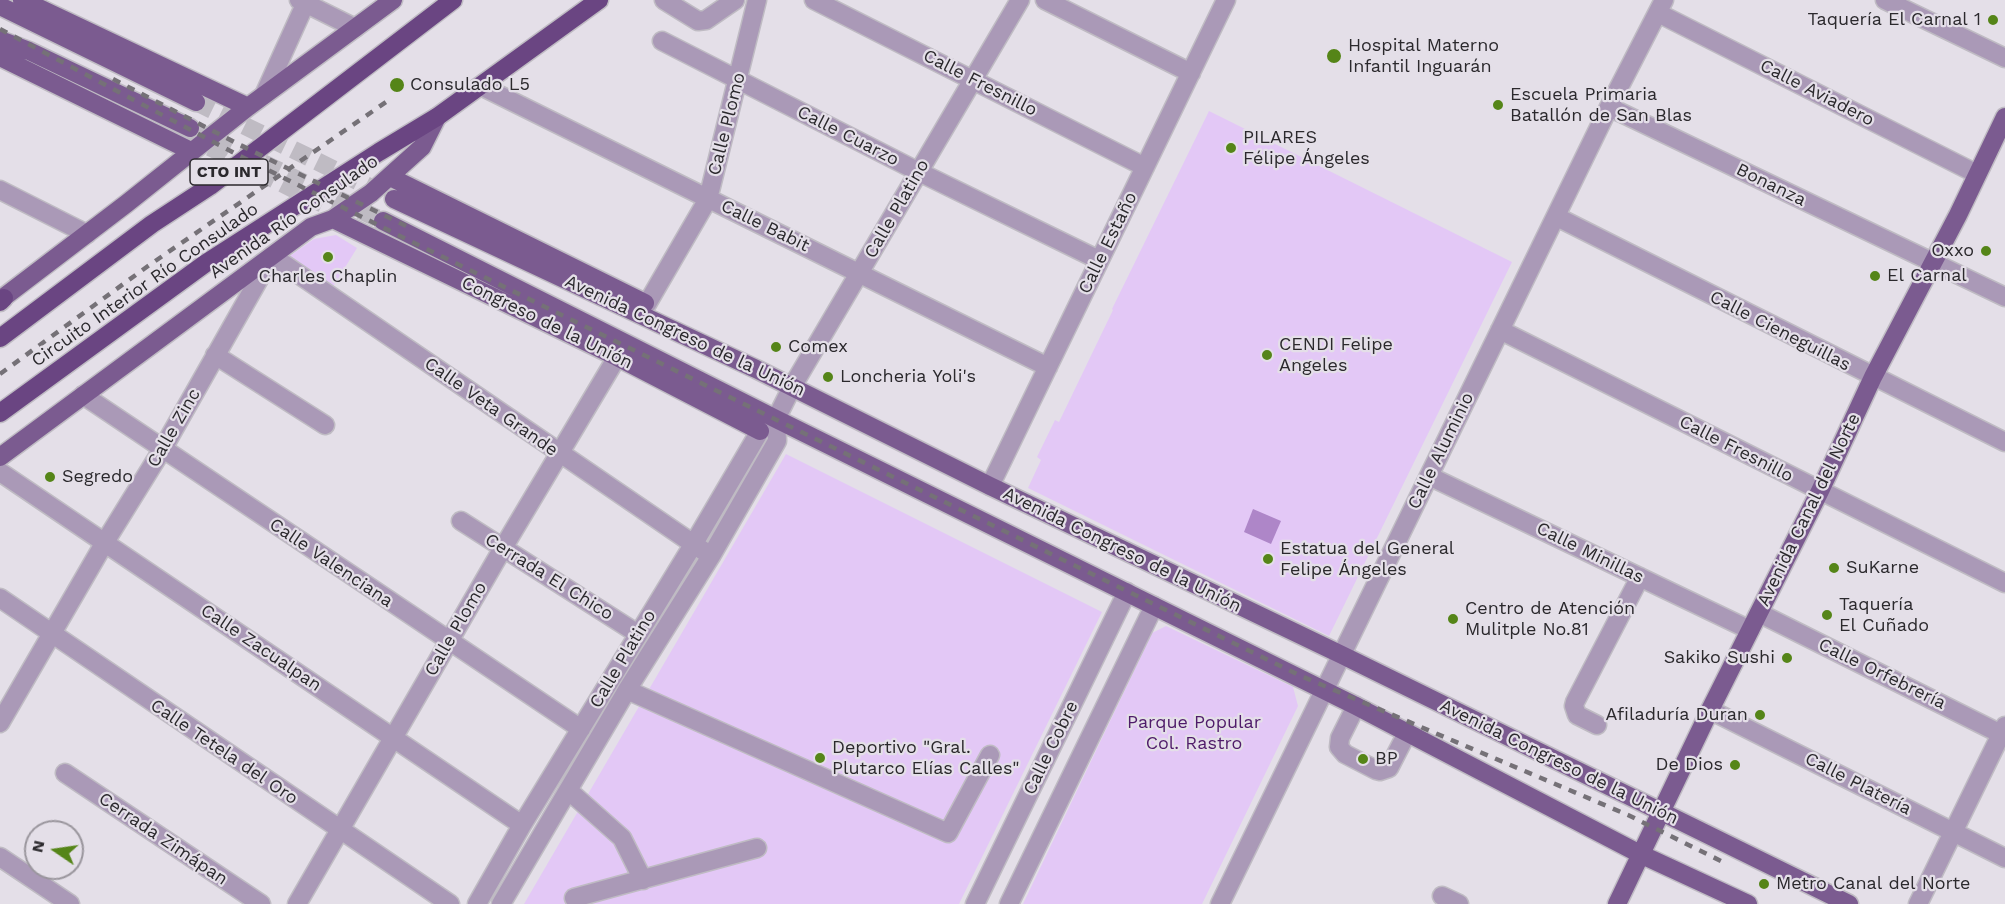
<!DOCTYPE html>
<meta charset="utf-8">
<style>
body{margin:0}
#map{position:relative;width:2005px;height:904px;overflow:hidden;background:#e4dfe8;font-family:"Work Sans",sans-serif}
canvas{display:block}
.north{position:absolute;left:24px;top:820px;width:60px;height:60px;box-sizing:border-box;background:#e4dfe8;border:2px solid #9a969d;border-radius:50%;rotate:283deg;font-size:16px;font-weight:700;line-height:24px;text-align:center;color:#2b292d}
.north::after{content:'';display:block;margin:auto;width:21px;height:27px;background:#558518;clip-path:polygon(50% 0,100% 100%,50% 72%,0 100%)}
</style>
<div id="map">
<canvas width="2005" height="904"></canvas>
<div class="north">N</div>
</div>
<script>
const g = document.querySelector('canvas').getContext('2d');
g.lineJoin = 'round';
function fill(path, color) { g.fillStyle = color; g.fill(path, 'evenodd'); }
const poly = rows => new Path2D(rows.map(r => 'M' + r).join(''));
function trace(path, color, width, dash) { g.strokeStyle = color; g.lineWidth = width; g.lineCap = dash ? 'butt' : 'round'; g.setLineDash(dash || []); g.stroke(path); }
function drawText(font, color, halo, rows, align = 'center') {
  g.font = font + ' "Work Sans",sans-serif'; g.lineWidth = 4.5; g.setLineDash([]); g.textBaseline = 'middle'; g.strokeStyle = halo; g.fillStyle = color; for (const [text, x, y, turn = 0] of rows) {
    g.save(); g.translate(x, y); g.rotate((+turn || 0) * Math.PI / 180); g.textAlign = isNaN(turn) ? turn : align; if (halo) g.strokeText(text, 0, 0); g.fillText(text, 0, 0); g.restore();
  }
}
const green = poly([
 [1209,111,1512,262,1329,636,1028,488,1041,460,1037,457,1055,420,1059,422,1113,310,1112,309],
 [336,235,357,248,333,287,287,258,314,239],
 [786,454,1102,612,959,904,524,904],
 [1166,626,1293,687,1298,706,1202,904,1023,904,1152,633]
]);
const water = poly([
 [1253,509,1281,521,1271,544,1244,532]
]);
const minorTunnel = poly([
 [186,135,353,219]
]);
const majorTunnel = poly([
 [196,102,394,199],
 [190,128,383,221]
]);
const minor = poly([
 [299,0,355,28],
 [664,0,698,21,706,20,735,0],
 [814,0,1145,167],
 [1045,0,1191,73],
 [1885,0,2005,58],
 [1658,13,1977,174],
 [662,41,919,172,1099,260],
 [481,86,1048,367],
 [264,95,307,0],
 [1609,107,2005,297],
 [0,190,87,234],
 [1557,217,2005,442],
 [647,304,708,199,757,0],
 [1500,330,2005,583],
 [215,355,325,425],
 [83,395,581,729],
 [0,472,522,825],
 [1429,476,1750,630],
 [990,486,1226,0],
 [461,521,638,634],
 [0,598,450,904],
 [1759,613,2005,736],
 [627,690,948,833,990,755],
 [1356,706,1340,738,1339,747,1345,754,1376,770,1380,771,1389,768,1407,733],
 [1710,710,2005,858],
 [0,723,105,542,162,450,272,256,711,556],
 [1597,725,1577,715,1574,706,1575,702,1640,577],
 [65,773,261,904],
 [568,790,622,838,643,880],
 [0,857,70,904],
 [1442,896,1459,904],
 [574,898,757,848],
 [297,904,503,548,617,357],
 [477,904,522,825,693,545,760,431,776,419,792,387,1020,0],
 [501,904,627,690,711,556,777,441,776,419],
 [975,904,1127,592],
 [1009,904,1154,606],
 [1220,904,1609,107,1664,0],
 [1918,904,2005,726]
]);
const major = poly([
 [22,0,248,107],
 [0,6,196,102],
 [0,40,29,51,190,128],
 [0,57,191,151],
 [390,177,645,303],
 [394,199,756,369,990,486,1342,655,1849,904],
 [333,219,617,357,760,431],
 [383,221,776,419,1356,706,1640,854,1748,904],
 [0,300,126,204,248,107,393,0],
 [0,457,311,227,333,219,371,193,422,147,437,117],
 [1617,904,1710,710,1820,491,1873,377,1958,215,2005,117]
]);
const highway = poly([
 [0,302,4,298],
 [0,338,152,224,210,186,453,0],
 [0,413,206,263,379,152,437,117,599,0]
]);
const rail = poly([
 [0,29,236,154,402,237,1301,676,1628,815,1721,861],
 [113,79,240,145,408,227],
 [0,374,148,266,389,100]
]);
const markers = [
 [1993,20,6,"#558518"],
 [1334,56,8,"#558518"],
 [397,85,8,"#558518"],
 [1498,105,6,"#558518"],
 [1231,148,6,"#558518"],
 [1986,251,6,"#558518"],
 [328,257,6,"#558518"],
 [1875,276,6,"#558518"],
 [776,347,6,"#558518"],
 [1267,355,6,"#558518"],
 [828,377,6,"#558518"],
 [50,477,6,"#558518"],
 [1268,559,6,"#558518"],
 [1834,568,6,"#558518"],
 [1827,615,6,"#558518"],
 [1453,619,6,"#558518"],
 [1787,658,6,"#558518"],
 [1760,715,6,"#558518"],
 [820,758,6,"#558518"],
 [1363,759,6,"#558518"],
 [1735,765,6,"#558518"],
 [1764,884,6,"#558518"]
];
const shields = [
 [229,172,78]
];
const shieldNames = [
 ["CTO INT",229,172]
];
const poiNames = [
 ["Taquería El Carnal 1",1981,20,"right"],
 ["Hospital Materno",1348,46],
 ["Infantil Inguarán",1348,67],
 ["Consulado L5",410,85],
 ["Escuela Primaria",1510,95],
 ["Batallón de San Blas",1510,116],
 ["PILARES",1243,138],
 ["Félipe Ángeles",1243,159],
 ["Oxxo",1974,251,"right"],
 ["El Carnal",1887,276],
 ["Charles Chaplin",328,277,"center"],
 ["CENDI Felipe",1279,345],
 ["Angeles",1279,366],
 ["Comex",788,347],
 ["Loncheria Yoli's",840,377],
 ["Segredo",62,477],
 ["Estatua del General",1280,549],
 ["Felipe Ángeles",1280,570],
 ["SuKarne",1846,568],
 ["Taquería",1839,605],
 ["El Cuñado",1839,626],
 ["Centro de Atención",1465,609],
 ["Mulitple No.81",1465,630],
 ["Sakiko Sushi",1775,658,"right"],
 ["Afiladuría Duran",1748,715,"right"],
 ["Deportivo \"Gral.",832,748],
 ["Plutarco Elías Calles\"",832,769],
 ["BP",1375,759],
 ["De Dios",1723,765,"right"],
 ["Metro Canal del Norte",1776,884]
];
const streetNames = [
 ["Calle Fresnillo",980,83,27],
 ["Calle Aviadero",1817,93,27],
 ["Calle Plomo",727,124,-76],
 ["Calle Cuarzo",848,136,27],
 ["Bonanza",1771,185,26],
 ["Calle Platino",897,209,-60],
 ["Avenida Río Consulado",294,217,-35],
 ["Calle Babit",765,226,26],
 ["Calle Estaño",1108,243,-64],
 ["Circuito Interior Río Consulado",145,285,-35],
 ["Congreso de la Unión",547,323,26],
 ["Calle Cieneguillas",1780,331,27],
 ["Avenida Congreso de la Unión",685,336,25],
 ["Calle Veta Grande",491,407,35],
 ["Calle Zinc",174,428,-60],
 ["Calle Fresnillo",1736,449,27],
 ["Calle Aluminio",1441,451,-64],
 ["Avenida Canal del Norte",1809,510,-64],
 ["Avenida Congreso de la Unión",1122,550,26],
 ["Calle Minillas",1590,553,26],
 ["Calle Valenciana",331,563,34],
 ["Cerrada El Chico",549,577,32],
 ["Calle Plomo",456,629,-60],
 ["Calle Zacualpan",261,648,34],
 ["Calle Platino",623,659,-59],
 ["Calle Orfebrería",1882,674,26],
 ["Calle Cobre",1051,748,-64],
 ["Calle Tetela del Oro",224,752,34],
 ["Avenida Congreso de la Unión",1559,762,26],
 ["Calle Platería",1858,784,27],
 ["Cerrada Zimápan",163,839,34]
];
const parkNames = [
 ["Parque Popular",1194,723],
 ["Col. Rastro",1194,744]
];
fill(green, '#e3c8f6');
fill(water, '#ae86c8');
trace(minorTunnel, '#bfbbc3', 18, [18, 9]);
trace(majorTunnel, '#bfbbc3', 18, [18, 9]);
trace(minor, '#bfbbc3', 21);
trace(major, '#bfbbc3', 21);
trace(highway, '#bfbbc3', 21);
trace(minor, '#aa99b7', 18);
trace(major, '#7b5b90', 18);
trace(highway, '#6a4582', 18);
trace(rail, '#757177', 4.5, [8, 8]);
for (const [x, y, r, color] of markers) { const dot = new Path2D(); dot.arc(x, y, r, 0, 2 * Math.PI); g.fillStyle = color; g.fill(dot); trace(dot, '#e4dfe8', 2); }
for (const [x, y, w] of shields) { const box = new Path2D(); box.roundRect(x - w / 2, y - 13, w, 26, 4.5); g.fillStyle = '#e4dfe8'; g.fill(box); trace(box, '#2b292d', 1.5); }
drawText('bold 16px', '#2b292d', null, shieldNames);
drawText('18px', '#2b292d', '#e4dfe8', poiNames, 'left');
drawText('18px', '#2b292d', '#e4dfe8', streetNames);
drawText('18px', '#4f1b6a', '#e4dfe8', parkNames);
</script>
